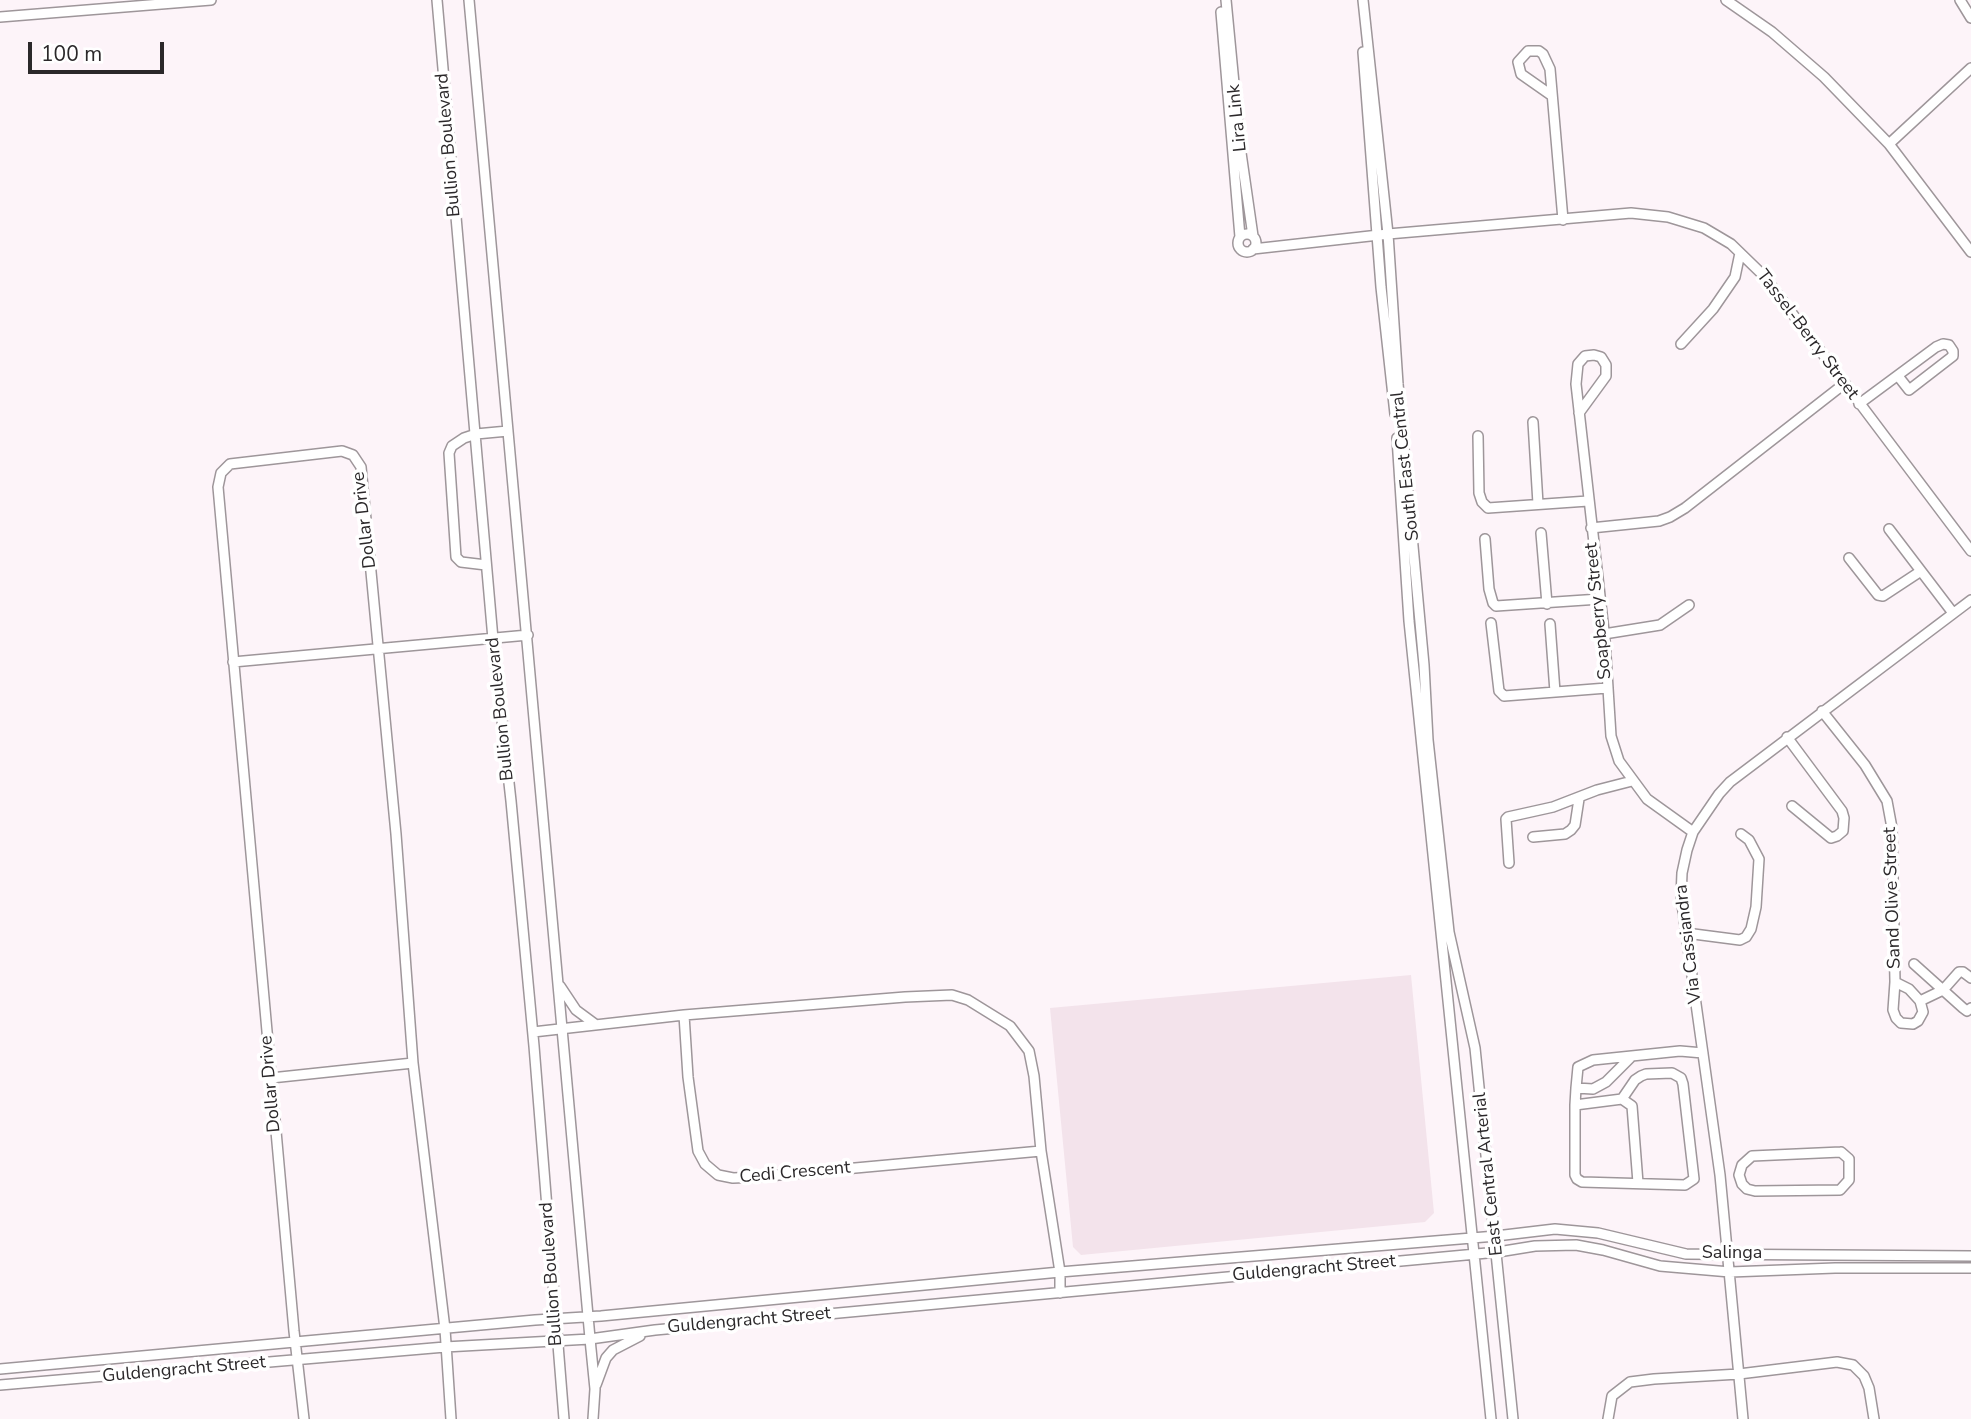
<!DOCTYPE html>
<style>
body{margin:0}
#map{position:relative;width:1971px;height:1419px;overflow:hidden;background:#fdf4f9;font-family:"Nunito Sans",sans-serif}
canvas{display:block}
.scale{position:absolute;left:28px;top:42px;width:136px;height:32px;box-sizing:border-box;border:4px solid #2b282a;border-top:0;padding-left:9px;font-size:21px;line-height:24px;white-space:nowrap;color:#2b282a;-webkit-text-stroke:5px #fff;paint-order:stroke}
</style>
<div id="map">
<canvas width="1971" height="1419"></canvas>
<div class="scale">100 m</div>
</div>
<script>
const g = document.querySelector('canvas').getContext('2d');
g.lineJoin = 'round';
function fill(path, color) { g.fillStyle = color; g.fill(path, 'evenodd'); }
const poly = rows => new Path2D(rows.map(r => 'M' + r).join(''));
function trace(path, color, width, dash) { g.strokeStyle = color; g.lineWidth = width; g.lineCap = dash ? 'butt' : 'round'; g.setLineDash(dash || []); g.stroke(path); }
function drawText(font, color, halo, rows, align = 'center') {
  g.font = font + ' "Nunito Sans",sans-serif'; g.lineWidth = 7; g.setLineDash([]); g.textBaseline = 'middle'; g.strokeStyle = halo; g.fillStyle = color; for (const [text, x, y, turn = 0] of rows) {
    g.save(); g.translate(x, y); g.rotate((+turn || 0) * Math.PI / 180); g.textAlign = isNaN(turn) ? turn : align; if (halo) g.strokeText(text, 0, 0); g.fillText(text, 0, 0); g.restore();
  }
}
const built = poly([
 [1411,975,1434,1213,1425,1222,1081,1255,1073,1247,1050,1008]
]);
const minor = poly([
 [437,0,493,639,511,801,534,1046,564,1419],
 [469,0,591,1349,595,1389,593,1419],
 [1226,0,1240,146,1253,236],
 [1363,0,1388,234,1398,384,1424,665,1428,740,1449,932,1475,1048,1513,1419],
 [1726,0,1772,32,1824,77,1889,144,1971,252],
 [1960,0,1971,18],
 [1221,12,1240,237],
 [0,17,211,0],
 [1363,52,1381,287,1395,414],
 [1551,95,1521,74,1518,62,1528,51,1539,51,1543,54,1550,69,1563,220],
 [1889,144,1971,68],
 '1238 243a9 9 0 1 1 18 0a9 9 0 1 1-18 0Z',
 [1253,249,1388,234,1631,213,1668,217,1704,228,1731,244,1764,276,1971,551],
 [1681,344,1713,309,1735,277,1740,253],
 [1859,404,1936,347,1943,344,1949,345,1953,351,1953,356,1909,390,1898,376],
 [1579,413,1606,376,1606,365,1601,357,1594,355,1585,356,1578,364,1576,384,1605,640,1611,736,1619,761,1647,799,1693,832],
 [1533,422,1538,504],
 [1478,436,1479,493,1482,502,1488,508,1588,501],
 [1397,438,1409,621,1491,1419],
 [1591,528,1659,521,1670,517,1685,508,1844,384],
 [1889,529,1953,613],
 [1541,533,1547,604],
 [1485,539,1489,589,1493,603,1496,606,1600,599],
 [1849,558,1878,595,1883,596,1921,571],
 [486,565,461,562,456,557,449,453,452,446,464,438,476,434,508,431],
 [1491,623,1499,691,1504,696,1607,688],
 [1550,624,1555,692],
 [1604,634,1660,625,1689,605],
 [233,662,528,635],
 [1822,711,1865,765,1887,801,1892,828,1895,982,1893,1010,1896,1018,1901,1023,1913,1024,1918,1021,1923,1012,1920,1001,1909,989,1895,982],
 [1787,737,1842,811,1844,818,1843,831,1837,836,1831,838,1792,806],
 [1533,837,1565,834,1571,830,1575,825,1579,799],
 [1509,863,1506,819,1508,817,1553,807,1597,790,1632,781],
 [1686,933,1740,940,1746,937,1751,929,1756,907,1759,859,1749,840,1741,834],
 [1914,964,1963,1008,1967,1011,1971,1008],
 [560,986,576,1010,595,1024],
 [1920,1001,1943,990,1959,972,1963,972,1971,978],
 [684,1015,688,1077,698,1151,705,1164,718,1175,733,1178,757,1177,1041,1151],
 [533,1032,684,1015,905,997,952,995,968,1000,1010,1026,1029,1051,1034,1076,1041,1151,1060,1272,1060,1293],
 [1631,1057,1606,1082,1593,1089,1576,1088,1578,1067,1593,1060,1680,1051,1703,1053],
 [271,1078,413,1063],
 [1622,1099,1632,1106,1638,1183],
 [1575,1105,1622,1099,1635,1080,1641,1076,1646,1074,1672,1073,1681,1078,1683,1084,1694,1179,1685,1185,1582,1182,1577,1179,1575,1175,1575,1105,1576,1088],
 [1841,1152,1849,1159,1849,1180,1840,1190,1755,1191,1747,1189,1742,1184,1739,1175,1742,1165,1752,1156,1841,1152],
 [0,1369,535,1320,601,1316,1060,1272,1496,1236,1555,1229,1598,1233,1686,1254,1971,1256],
 [0,1385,445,1347,590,1339,655,1330,1498,1252,1535,1246,1576,1245,1603,1250,1660,1266,1730,1272,1835,1268,1971,1268],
 [596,1385,606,1358,613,1350,640,1336],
 [304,1419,294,1331,218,487,221,473,230,464,342,451,353,455,361,467,396,834,413,1063,445,1329,451,1419],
 [1608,1419,1612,1396,1630,1382,1654,1379,1739,1374,1837,1362,1853,1365,1864,1376,1869,1388,1874,1419],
 [1743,1419,1720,1175,1681,897,1682,873,1687,850,1693,832,1719,794,1730,782,1971,600]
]);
const streetNames = [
 ["Lira Link",1238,118,-96],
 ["Bullion Boulevard",449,145,-95],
 ["Tassel-Berry Street",1807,335,53],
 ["South East Central",1406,466,-96],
 ["Dollar Drive",365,520,-97],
 ["Soapberry Street",1599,611,-96],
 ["Bullion Boulevard",501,709,-96],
 ["Sand Olive Street",1893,898,-92],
 ["Via Cassiandra",1689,944,-97],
 ["Dollar Drive",271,1084,-95],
 ["Cedi Crescent",795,1173,-5],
 ["East Central Arterial",1489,1174,-96],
 ["Salinga",1732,1254],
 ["Guldengracht Street",1314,1269,-5],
 ["Bullion Boulevard",552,1274,-94],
 ["Guldengracht Street",749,1321,-5],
 ["Guldengracht Street",184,1370,-5]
];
fill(built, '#f3e3eb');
trace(minor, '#9e969a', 12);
trace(minor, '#fff', 9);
drawText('18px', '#2b282a', '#fff', streetNames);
</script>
